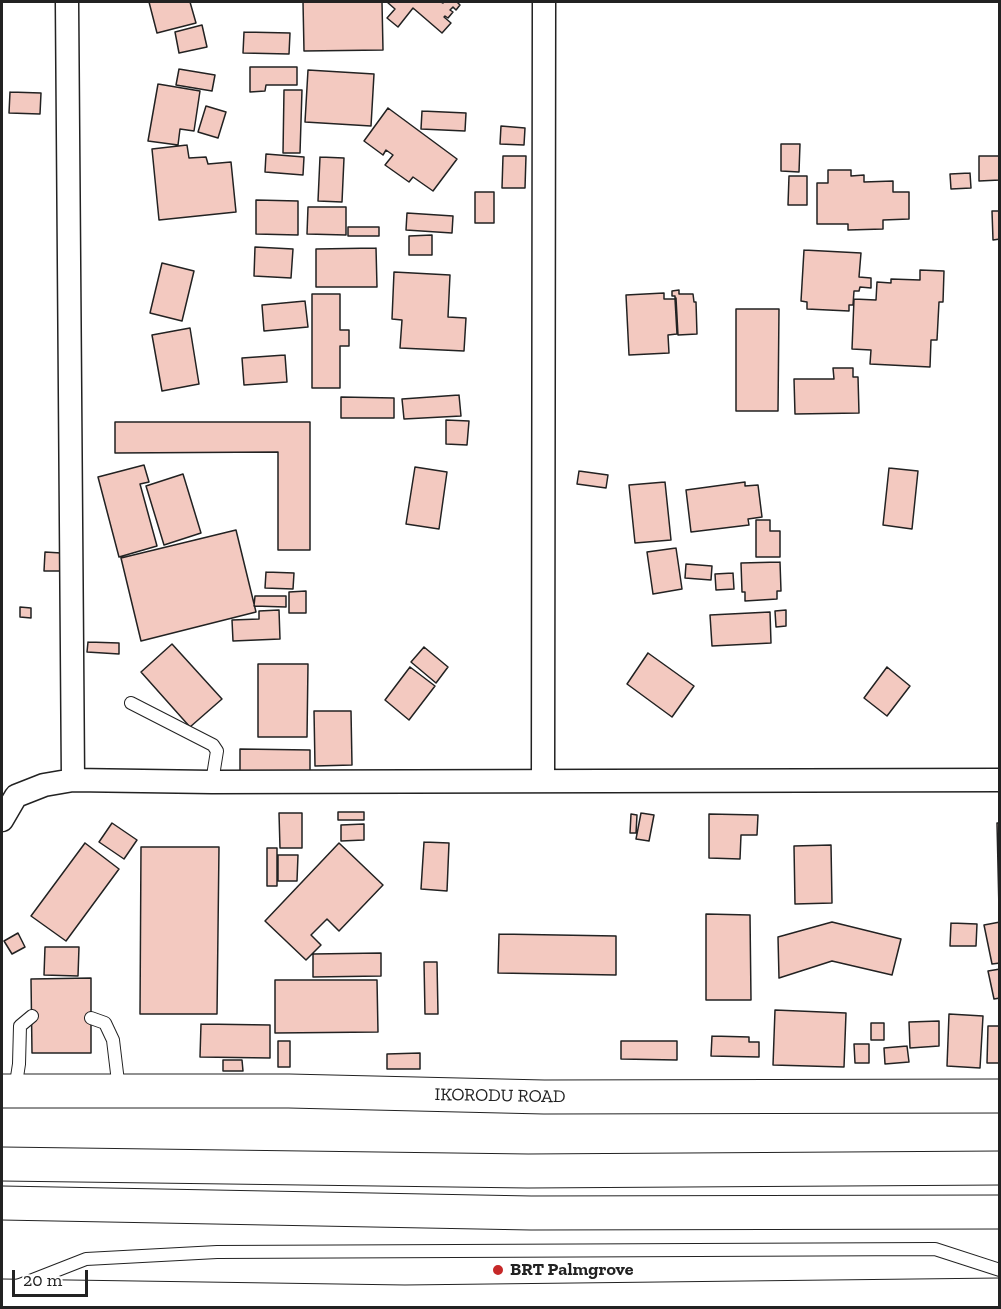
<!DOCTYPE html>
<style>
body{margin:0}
#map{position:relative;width:1001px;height:1309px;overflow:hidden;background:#fff;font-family:"Zilla Slab",serif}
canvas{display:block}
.frame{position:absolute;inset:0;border:3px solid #222;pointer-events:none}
.scale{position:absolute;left:12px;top:1270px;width:76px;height:27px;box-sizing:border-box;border:3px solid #222;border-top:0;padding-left:8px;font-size:18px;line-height:21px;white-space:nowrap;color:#222;-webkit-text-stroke:4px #fff;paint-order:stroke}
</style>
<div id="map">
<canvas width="1001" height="1309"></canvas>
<div class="frame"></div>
<div class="scale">20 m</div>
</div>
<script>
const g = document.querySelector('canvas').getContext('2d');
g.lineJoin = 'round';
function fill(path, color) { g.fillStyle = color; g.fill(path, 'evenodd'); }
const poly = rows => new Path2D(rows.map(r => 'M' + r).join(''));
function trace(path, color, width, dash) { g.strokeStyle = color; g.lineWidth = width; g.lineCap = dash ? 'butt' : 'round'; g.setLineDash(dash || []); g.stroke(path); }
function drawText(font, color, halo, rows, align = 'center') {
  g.font = font + ' "Zilla Slab",serif'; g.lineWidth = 4.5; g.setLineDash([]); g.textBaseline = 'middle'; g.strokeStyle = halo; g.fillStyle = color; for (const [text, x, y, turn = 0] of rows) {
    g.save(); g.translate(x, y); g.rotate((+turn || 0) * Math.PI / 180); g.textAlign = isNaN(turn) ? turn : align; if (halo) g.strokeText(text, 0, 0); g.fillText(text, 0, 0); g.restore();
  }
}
const building = poly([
 [149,2,190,2,196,23,157,33,149,2],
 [303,2,382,2,383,50,304,51,303,2],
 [387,2,441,2,443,3,444,2,457,2,460,5,456,10,453,7,450,10,453,12,448,18,445,16,444,17,451,23,442,33,413,8,398,27,387,18,395,9,387,2],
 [202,25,207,47,179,53,175,32,202,25],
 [244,32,290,33,289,54,243,53,244,32],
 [250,67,297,67,297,85,266,85,265,91,250,92,250,67],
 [179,69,215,75,212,91,176,85,179,69],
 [308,70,374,74,371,126,305,122,308,70],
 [158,84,200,91,194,131,180,129,178,145,148,141,158,84],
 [284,90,302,90,300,153,283,153,284,90],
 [10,92,41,93,40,114,9,113,10,92],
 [206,106,226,112,218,138,198,132,206,106],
 [388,108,457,159,433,191,413,177,409,182,385,165,393,155,386,150,383,155,364,141,388,108],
 [422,111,466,113,465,131,421,129,422,111],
 [501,126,525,128,524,145,500,144,501,126],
 [781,144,800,144,799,172,781,171,781,144],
 [187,145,189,158,206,157,208,164,231,162,236,212,159,220,152,149,187,145],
 [266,154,304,157,303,175,265,172,266,154],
 [503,156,526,156,525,188,502,188,503,156],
 [979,156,1000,156,1000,180,979,181,979,156],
 [320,157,344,158,342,202,318,201,320,157],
 [828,170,851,170,851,176,864,175,864,182,893,181,893,192,909,192,909,219,883,220,883,229,848,230,848,224,817,224,817,183,828,183,828,170],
 [970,173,971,188,951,189,950,174,970,173],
 [789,176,807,176,807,205,788,205,789,176],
 [475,192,494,192,494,223,475,223,475,192],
 [256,200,298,201,298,235,256,234,256,200],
 [308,207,346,207,346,235,307,234,308,207],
 [992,211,1000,211,1000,239,993,240,992,211],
 [407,213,453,216,452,233,406,230,407,213],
 [348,227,379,227,379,236,348,236,348,227],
 [432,235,432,255,409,255,409,236,432,235],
 [255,247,293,249,291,278,254,276,255,247],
 [376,248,377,287,316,287,316,249,376,248],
 [804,250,861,253,859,277,871,278,871,288,860,287,859,291,854,291,853,305,849,305,849,311,807,309,807,302,801,301,804,250],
 [162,263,194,271,182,321,150,313,162,263],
 [920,270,944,271,943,302,939,302,937,340,931,340,930,367,870,364,871,350,852,349,854,299,876,300,877,282,891,283,891,279,920,280,920,270],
 [394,272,450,275,448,317,466,318,464,351,400,348,402,320,392,319,394,272],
 [679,290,679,294,693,294,694,302,696,302,697,334,678,335,676,298,675,298,675,296,672,296,672,291,679,290],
 [664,293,664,299,675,299,677,334,668,335,669,353,629,355,626,295,664,293],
 [312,294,340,294,340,330,349,330,349,346,340,346,340,388,312,388,312,294],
 [305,301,308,327,264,331,262,305,305,301],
 [736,309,779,309,778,411,736,411,736,309],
 [190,328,199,384,162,391,152,335,190,328],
 [285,355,287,382,244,385,242,358,285,355],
 [833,368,853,368,853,377,858,377,859,413,795,414,794,379,834,379,833,368],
 [459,395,461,416,404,419,402,399,459,395],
 [341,397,394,398,394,418,341,418,341,397],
 [446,420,469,421,467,445,446,444,446,420],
 [115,422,310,422,310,550,278,550,278,452,115,453,115,422],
 [144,465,149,482,140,484,157,546,119,557,98,477,144,465],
 [415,467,447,472,439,529,406,524,415,467],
 [889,468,918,471,912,529,883,525,889,468],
 [579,471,608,475,606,488,577,484,579,471],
 [183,474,201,533,164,545,146,486,183,474],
 [665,482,671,540,635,543,629,485,665,482],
 [745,482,745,486,758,485,762,517,748,519,749,525,691,532,686,490,745,482],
 [756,520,770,520,770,531,780,531,780,557,756,557,756,520],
 [236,530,256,612,141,641,121,558,236,530],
 [676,548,682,589,653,594,647,552,676,548],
 [45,552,61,553,61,571,44,571,45,552],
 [780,562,781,591,777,591,777,599,745,601,745,592,742,592,741,563,780,562],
 [686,564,712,566,711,580,685,578,686,564],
 [266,572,294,573,293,589,265,588,266,572],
 [733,573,734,589,716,590,715,574,733,573],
 [306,591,306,613,289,613,289,592,306,591],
 [255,596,286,596,286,607,254,606,255,596],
 [20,607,31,608,31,618,20,617,20,607],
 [279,610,280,639,233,641,232,620,259,619,259,611,279,610],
 [786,610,786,626,776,627,775,611,786,610],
 [770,612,771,643,712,646,710,615,770,612],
 [88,642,119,643,119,654,87,652,88,642],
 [172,644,222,699,190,727,141,672,172,644],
 [424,647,448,667,436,683,411,662,424,647],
 [648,653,694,686,672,717,627,684,648,653],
 [258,664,308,664,307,737,258,737,258,664],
 [410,667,435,686,409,720,385,700,410,667],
 [887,667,910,686,887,716,864,698,887,667],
 [314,711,351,711,352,765,315,766,314,711],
 [240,749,310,750,310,780,240,779,240,749],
 [338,812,364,812,364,820,338,820,338,812],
 [279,813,302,813,302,848,280,848,279,813],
 [641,813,654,815,649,841,636,839,641,813],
 [631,814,637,815,636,833,630,833,631,814],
 [709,814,758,815,757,835,741,835,740,859,709,858,709,814],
 [112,823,137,840,124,859,99,842,112,823],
 [997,823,1000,823,999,910,997,823],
 [364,824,364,840,341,841,341,825,364,824],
 [424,842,449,843,447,891,421,889,424,842],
 [85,843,119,869,66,941,31,916,85,843],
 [339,843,383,885,339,931,327,919,311,935,321,945,306,960,265,921,339,843],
 [831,845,832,903,795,904,794,846,831,845],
 [141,847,219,847,217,1014,140,1014,141,847],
 [267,848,277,848,277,886,267,886,267,848],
 [278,855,298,855,297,881,278,881,278,855],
 [706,914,750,915,751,1000,706,1000,706,914],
 [832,922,901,939,892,975,832,961,779,978,778,937,832,922],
 [1000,922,1000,963,992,964,984,925,1000,922],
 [951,923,977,924,976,946,950,946,951,923],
 [18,933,25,947,12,954,4,941,18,933],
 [499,934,616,936,616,975,498,973,499,934],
 [45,947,79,947,78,976,44,975,45,947],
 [381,953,381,976,313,977,313,954,381,953],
 [424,962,437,962,438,1014,425,1014,424,962],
 [1000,969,1000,998,994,999,988,971,1000,969],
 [91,978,91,1053,32,1053,31,979,91,978],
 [275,980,377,980,378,1032,275,1033,275,980],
 [775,1010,846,1013,844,1067,773,1065,775,1010],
 [949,1014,983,1016,980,1068,947,1066,949,1014],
 [939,1021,939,1046,910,1048,909,1022,939,1021],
 [871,1023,884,1023,884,1040,871,1040,871,1023],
 [201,1024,270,1025,270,1058,200,1057,201,1024],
 [988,1026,1000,1026,1000,1063,987,1063,988,1026],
 [712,1036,749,1037,749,1042,759,1042,759,1057,711,1056,712,1036],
 [278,1041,290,1041,290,1067,278,1067,278,1041],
 [621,1041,677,1041,677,1060,621,1059,621,1041],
 [854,1044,869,1044,869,1063,855,1063,854,1044],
 [907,1046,909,1062,885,1064,884,1048,907,1046],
 [420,1053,420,1069,387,1069,387,1054,420,1053],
 [223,1060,242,1060,243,1071,223,1071,223,1060]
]);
const service = poly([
 [131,703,213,745,217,751,212,782],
 [91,1018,105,1023,113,1040,119,1090],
 [15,1090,19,1064,20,1026,32,1016],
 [17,1286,86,1259,217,1252,935,1249,1000,1270]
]);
const minor = poly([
 [67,2,73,780,212,782,1000,780],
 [543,781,544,2],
 [2,820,16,796,44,785,73,780]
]);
const primary = poly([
 [2,1091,289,1091,544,1097,1000,1096],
 [2,1296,405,1302,1000,1295]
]);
const motorway = poly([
 [2,1164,528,1171,1000,1168],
 [2,1203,531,1213,1000,1212]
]);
const markers = [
 [498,1270,6,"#c62828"]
];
const streetNames = [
 ["IKORODU ROAD",500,1096,1]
];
const poiNames = [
 ["BRT Palmgrove",510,1270]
];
fill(building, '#f3c9c0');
trace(building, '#222', 1.5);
trace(service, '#222', 14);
trace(minor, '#222', 25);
trace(primary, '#222', 35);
trace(motorway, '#222', 35);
trace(service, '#fff', 12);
trace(minor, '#fff', 22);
trace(primary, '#fff', 33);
trace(motorway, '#fff', 33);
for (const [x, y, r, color] of markers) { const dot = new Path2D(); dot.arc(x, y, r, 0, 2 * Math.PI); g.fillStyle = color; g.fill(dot); trace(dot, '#fff', 2); }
drawText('18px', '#222', '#fff', streetNames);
drawText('bold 18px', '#222', '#fff', poiNames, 'left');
</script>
